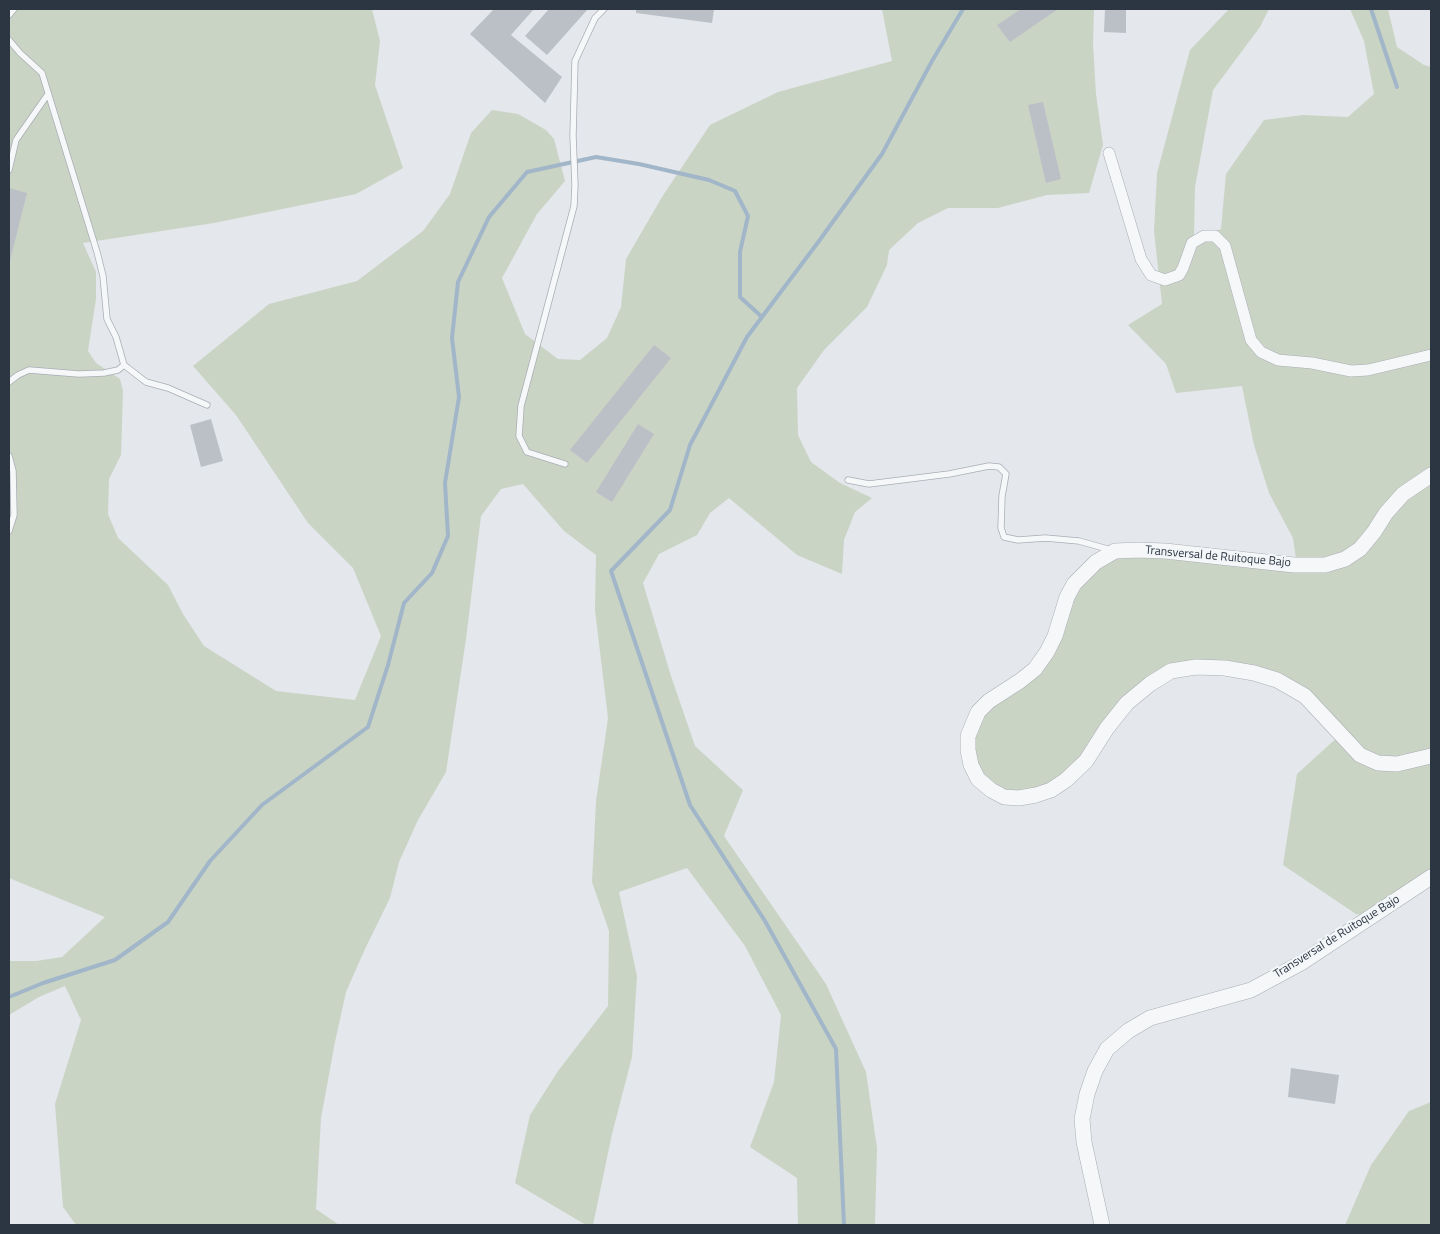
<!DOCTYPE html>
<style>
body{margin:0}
#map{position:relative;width:1440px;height:1234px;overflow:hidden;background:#e4e7eb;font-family:"Titillium Web",sans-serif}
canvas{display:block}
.frame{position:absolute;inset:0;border:10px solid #2c3542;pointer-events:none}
</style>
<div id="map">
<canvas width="1440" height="1234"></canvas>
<div class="frame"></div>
</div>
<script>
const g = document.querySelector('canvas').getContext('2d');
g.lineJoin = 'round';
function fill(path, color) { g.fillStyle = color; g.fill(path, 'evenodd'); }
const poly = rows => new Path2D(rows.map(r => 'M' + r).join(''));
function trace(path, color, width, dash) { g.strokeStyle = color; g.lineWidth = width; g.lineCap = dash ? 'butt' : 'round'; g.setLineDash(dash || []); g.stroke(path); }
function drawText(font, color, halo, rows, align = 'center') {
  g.font = font + ' "Titillium Web",sans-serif'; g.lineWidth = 4.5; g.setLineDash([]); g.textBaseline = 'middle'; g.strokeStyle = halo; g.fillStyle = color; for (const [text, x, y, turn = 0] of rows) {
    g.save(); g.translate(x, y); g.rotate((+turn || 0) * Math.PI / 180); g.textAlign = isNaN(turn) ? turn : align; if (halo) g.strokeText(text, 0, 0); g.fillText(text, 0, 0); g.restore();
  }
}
const green = poly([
 [9,9,372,9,380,41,375,85,403,168,356,194,214,223,83,243,96,272,96,299,88,351,96,363,120,379,123,391,121,455,109,479,108,514,118,538,168,585,183,614,204,646,276,691,355,700,381,636,353,568,308,523,236,415,193,366,269,304,357,281,423,231,450,194,471,133,492,110,518,114,546,130,554,139,565,181,537,214,502,278,525,334,558,359,580,360,607,338,621,307,626,259,662,197,710,125,778,92,892,61,882,9,1094,9,1093,43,1096,94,1103,145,1089,193,1047,195,998,208,948,208,918,223,889,250,887,265,867,307,824,350,797,388,798,435,811,462,840,483,872,498,855,512,844,540,842,574,797,555,729,498,710,513,697,535,659,554,643,583,671,676,695,746,743,790,724,836,826,984,866,1072,877,1148,875,1225,798,1225,797,1178,750,1147,774,1082,781,1015,745,946,687,868,619,892,637,976,632,1057,612,1134,593,1225,586,1225,515,1183,530,1115,558,1071,608,1006,609,931,592,882,596,801,608,718,595,610,596,555,564,531,523,484,501,489,481,516,466,639,446,772,418,820,399,862,390,898,365,949,346,992,335,1042,321,1118,316,1209,339,1225,76,1225,63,1207,55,1104,81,1020,65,986,39,997,9,1015,9,961,36,961,62,957,105,917,9,878,9,512,11,491,9,485],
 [1229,9,1269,9,1260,27,1213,90,1195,187,1194,237,1221,229,1226,174,1264,120,1303,115,1348,117,1374,94,1364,41,1350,9,1388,9,1397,47,1424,65,1431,67,1431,881,1375,917,1356,914,1283,865,1297,774,1341,734,1280,682,1199,669,1152,685,1069,782,1006,798,974,767,970,751,981,714,1022,683,1076,586,1118,553,1297,566,1293,538,1269,493,1254,445,1242,386,1176,393,1166,364,1128,325,1162,304,1154,231,1157,173,1190,50],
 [1431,1102,1431,1225,1345,1225,1371,1165,1409,1111]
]);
const stream = poly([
 [1371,9,1397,87],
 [9,997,43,983,115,960,168,922,210,861,262,805,368,727,388,665,404,603,432,573,448,536,445,483,459,397,452,338,458,282,489,217,527,172,596,157,639,164,709,180,735,191,748,216,740,252,740,297,762,317],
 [844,1225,836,1049,765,921,690,805,611,571,670,510,690,445,747,337,819,241,882,154,932,61,963,9]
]);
const building = poly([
 [494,9,534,9,511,35,562,77,545,103,470,34],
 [549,9,588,9,547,55,525,36],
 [636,9,714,9,712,23,636,13],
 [1021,9,1058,9,1010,42,997,25],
 [1105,9,1126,9,1126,33,1104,32],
 [1043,102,1061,179,1046,183,1028,105],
 [9,188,27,193,9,265],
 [654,345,671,358,587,463,570,450],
 [211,419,223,461,201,467,190,425],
 [638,424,654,434,612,502,596,492],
 [1291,1068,1339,1075,1335,1104,1288,1097]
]);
const service = poly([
 [9,15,14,9],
 [9,40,20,53,42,73,97,252,103,276,107,319,116,337,124,365,118,370,104,373,79,374,29,370,18,375,9,382],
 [9,170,16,140,48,94],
 [124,365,146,382,168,388,207,405],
 [9,456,13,471,14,515,9,531],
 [565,464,527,452,519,436,521,406,574,206,575,185,573,136,575,61,595,18,604,9],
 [848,480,869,484,949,474,989,466,999,467,1006,474,1002,496,1001,528,1004,537,1018,540,1045,538,1079,541,1111,550]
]);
const minor = poly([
 [1109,153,1141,259,1151,275,1165,280,1179,275,1183,268,1192,243,1204,236,1215,236,1225,246,1251,340,1261,352,1278,360,1312,363,1351,371,1368,370,1431,355]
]);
const tertiary = poly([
 [1431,475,1403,494,1386,513,1374,532,1360,549,1345,559,1325,565,1294,565,1165,551,1139,550,1115,551,1096,562,1074,584,1067,597,1055,636,1047,652,1035,669,1020,681,989,701,978,712,968,736,968,750,971,765,978,779,991,790,1004,797,1019,798,1036,795,1051,790,1066,780,1086,761,1107,728,1127,703,1150,684,1171,671,1196,667,1225,668,1254,673,1277,680,1305,696,1360,755,1378,763,1397,764,1431,756],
 [1102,1225,1084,1142,1082,1119,1087,1094,1095,1071,1107,1049,1128,1031,1150,1018,1251,990,1301,963,1431,877]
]);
const streetNames = [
 ["Transversal de Ruitoque Bajo",1218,557,5],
 ["Transversal de Ruitoque Bajo",1337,937,-32]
];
fill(green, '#cad4c5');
trace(stream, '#a1b6c8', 4);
fill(building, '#bbc0c7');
trace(service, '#a9aeb5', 7);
trace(minor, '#a9aeb5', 12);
trace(tertiary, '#a9aeb5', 16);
trace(service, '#f6f7f9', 5.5);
trace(minor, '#f6f7f9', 11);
trace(tertiary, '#f6f7f9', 15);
drawText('12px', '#2c3542', '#f3f6f8', streetNames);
</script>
